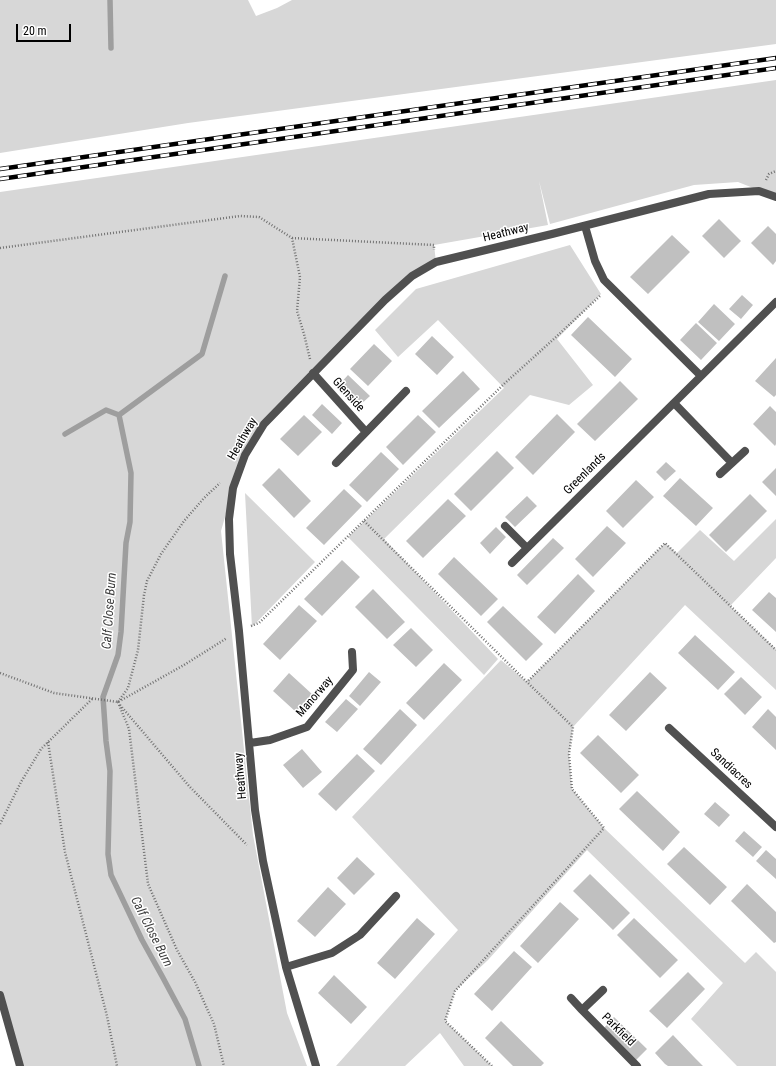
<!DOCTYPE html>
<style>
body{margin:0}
#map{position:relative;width:776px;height:1066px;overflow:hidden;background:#fff;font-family:"Roboto Condensed",sans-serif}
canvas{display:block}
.scale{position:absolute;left:16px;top:24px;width:55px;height:18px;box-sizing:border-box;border:2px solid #000;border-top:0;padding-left:5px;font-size:12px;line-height:14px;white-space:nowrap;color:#000;-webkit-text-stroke:3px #fff;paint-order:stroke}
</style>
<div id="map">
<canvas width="776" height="1066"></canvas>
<div class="scale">20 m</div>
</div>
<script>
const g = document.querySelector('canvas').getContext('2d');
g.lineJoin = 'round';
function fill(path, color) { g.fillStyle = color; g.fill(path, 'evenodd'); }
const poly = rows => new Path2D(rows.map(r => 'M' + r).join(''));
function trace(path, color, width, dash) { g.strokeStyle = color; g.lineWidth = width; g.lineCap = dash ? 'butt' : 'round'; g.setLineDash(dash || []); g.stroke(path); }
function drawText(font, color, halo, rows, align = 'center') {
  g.font = font + ' "Roboto Condensed",sans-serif'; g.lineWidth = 3; g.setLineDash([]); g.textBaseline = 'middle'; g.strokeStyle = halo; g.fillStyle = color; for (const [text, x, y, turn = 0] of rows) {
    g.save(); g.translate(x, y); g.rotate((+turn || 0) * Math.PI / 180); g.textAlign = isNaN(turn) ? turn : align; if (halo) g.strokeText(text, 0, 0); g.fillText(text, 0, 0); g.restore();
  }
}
const green = poly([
 [0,0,248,0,256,16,277,8,292,0,776,0,776,44,188,123,0,153],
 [776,80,776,197,738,182,694,185,550,224,539,181,548,225,434,245,436,262,412,276,264,424,238,472,221,531,253,835,287,1013,307,1066,20,1066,0,995,0,192],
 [570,245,601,294,557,339,593,385,569,405,530,395,384,539,498,659,484,675,348,537,504,388,438,320,398,357,375,330,416,289],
 [245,493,315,562,252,627],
 [776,519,776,558,730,606,776,649,776,690,685,605,573,727,569,754,572,789,604,828,745,963,756,952,776,972,776,1066,737,1066,691,1019,723,983,587,850,488,960,455,991,445,1021,492,1066,464,1066,440,1033,405,1066,336,1066,458,930,352,817,501,660,527,682,665,543,677,553,700,530,734,561]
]);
const stream = poly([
 [110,0,111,48],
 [65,434,106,410,119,415],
 [199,1066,185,1019,162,976,142,940,111,875,108,854,110,771,106,741,103,697,118,655,121,632,126,543,130,522,131,473,119,415,202,354,225,276]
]);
const building = poly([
 [719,219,741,241,724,258,702,236],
 [768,226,776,234,776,261,773,265,751,243],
 [672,235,690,252,648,294,630,277],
 [742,295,753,305,741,319,729,309],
 [714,304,735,324,719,341,698,322],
 [588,317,632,359,615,377,571,335],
 [696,323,717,343,701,360,680,340],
 [432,336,454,357,437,375,415,354],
 [374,344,392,361,368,386,350,369],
 [776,358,776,395,774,397,755,381],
 [463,371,480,389,439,428,422,411],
 [348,375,370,396,359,406,338,386],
 [620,381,638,399,595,441,577,424],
 [322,404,342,423,332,434,312,415],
 [770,406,776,412,776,444,775,446,753,424],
 [557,414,575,432,533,475,515,457],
 [304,415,322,432,298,456,280,439],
 [418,415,436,432,403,465,386,447],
 [497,451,514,468,471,511,454,494],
 [381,452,399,469,367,502,349,485],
 [666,462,676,471,665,481,656,472],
 [279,468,311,501,294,518,262,485],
 [776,468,776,496,762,482],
 [680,478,713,508,696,526,663,496],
 [636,480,654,497,623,528,606,511],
 [344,489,362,506,324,545,306,528],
 [750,494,767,511,726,552,709,535],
 [527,496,537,506,515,527,505,517],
 [448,499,466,516,423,558,406,541],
 [607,526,626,543,593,577,575,559],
 [496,527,506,537,490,554,480,543],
 [553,538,564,548,527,585,517,575],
 [454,557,498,599,481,616,438,574],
 [342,560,360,577,322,616,304,599],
 [578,574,595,591,555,634,537,617],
 [373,589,405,622,387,639,355,607],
 [769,592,776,598,776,632,752,610],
 [299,605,317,621,280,660,263,644],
 [503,606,543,644,526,661,487,622],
 [411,628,433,650,416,667,393,645],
 [695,635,735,672,718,690,678,653],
 [444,663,462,680,424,720,406,703],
 [369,672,381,682,360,706,349,696],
 [650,672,667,688,626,731,609,715],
 [289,673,312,694,296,712,273,691],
 [741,677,762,697,745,715,724,694],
 [346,699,358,709,337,732,325,722],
 [400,709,417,725,381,765,363,749],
 [768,709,776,717,776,750,752,727],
 [598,735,639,775,621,793,580,753],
 [302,749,322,772,303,788,283,765],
 [357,754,375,771,336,811,318,794],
 [637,791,680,832,663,851,619,809],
 [715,802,730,815,719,827,704,814],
 [744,831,762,847,753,857,735,841],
 [684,847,727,887,710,905,667,864],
 [766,850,776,859,776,879,756,861],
 [357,857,375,874,354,895,337,878],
 [590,874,630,913,613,930,573,891],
 [747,884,776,912,776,942,774,943,731,901],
 [328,887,346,904,315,937,297,921],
 [560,902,579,919,538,963,520,946],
 [417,918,435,934,395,979,377,963],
 [634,918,678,960,660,978,617,935],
 [514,951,532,967,492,1011,474,994],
 [688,972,705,989,667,1028,649,1011],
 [334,975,367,1007,351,1024,318,993],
 [614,1017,647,1049,636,1060,604,1028],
 [501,1021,544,1063,541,1066,513,1066,485,1038],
 [673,1035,694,1057,703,1066,668,1066,665,1064,655,1053]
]);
const path = poly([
 [766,180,769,174,776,171],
 [292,238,434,245,434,250],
 [0,248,240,216,259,217,292,238,300,277,297,311,304,334,310,359],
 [364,521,527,682,665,543,776,650],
 [251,626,259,623,505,383,555,338,601,295],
 [0,673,54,693,118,702,184,665,227,638],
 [118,702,129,729,148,884,177,950,195,982,214,1024,224,1066],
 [118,702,128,688,138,650,144,595,147,581,161,554,184,521,204,498,220,483],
 [120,705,189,786,247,845],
 [48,742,65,852,107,1016,117,1066],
 [0,824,21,782,41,749,92,699],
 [492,1066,445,1021,455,991,604,828,572,789,569,754,573,727,527,682]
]);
const minor = poly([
 [585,226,595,261,604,280,701,376],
 [313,373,366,432],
 [674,403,732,463],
 [336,463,406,391],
 [720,474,745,451],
 [505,526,527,548],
 [512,563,776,302],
 [669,728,776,827],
 [250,743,270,740,307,727,353,670,352,652],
 [286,967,332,953,360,935,396,896],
 [603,990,582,1010,637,1066],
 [0,995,20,1066],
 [571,998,582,1010],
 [316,1066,286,967,263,861,255,810,239,631,230,554,229,519,233,488,245,455,264,424,385,300,412,276,436,262,552,234,709,194,759,191,776,197]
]);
const rail = poly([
 [0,169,776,58],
 [0,179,776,68]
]);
const streetNames = [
 ["Heathway",506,233,-14],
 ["Glenside",348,395,48],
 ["Heathway",243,439,-60],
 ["Greenlands",585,474,-45],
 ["Manorway",315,697,-49],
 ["Sandiacres",731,769,43],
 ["Heathway",241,776,-95],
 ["Parkfield",618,1030,45]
];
const waterNames = [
 ["Calf Close Burn",110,611,-86],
 ["Calf Close Burn",151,932,63]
];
fill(green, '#d7d7d7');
trace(stream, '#9e9e9e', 5.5);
fill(building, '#c0c0c0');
trace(path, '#727272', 2.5, [1, 2]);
trace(minor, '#505050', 8);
trace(rail, '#000', 4.5);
trace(rail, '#fff', 3, [9]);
drawText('12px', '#000', '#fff', streetNames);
drawText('italic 13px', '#3f3f3f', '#fff', waterNames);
</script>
